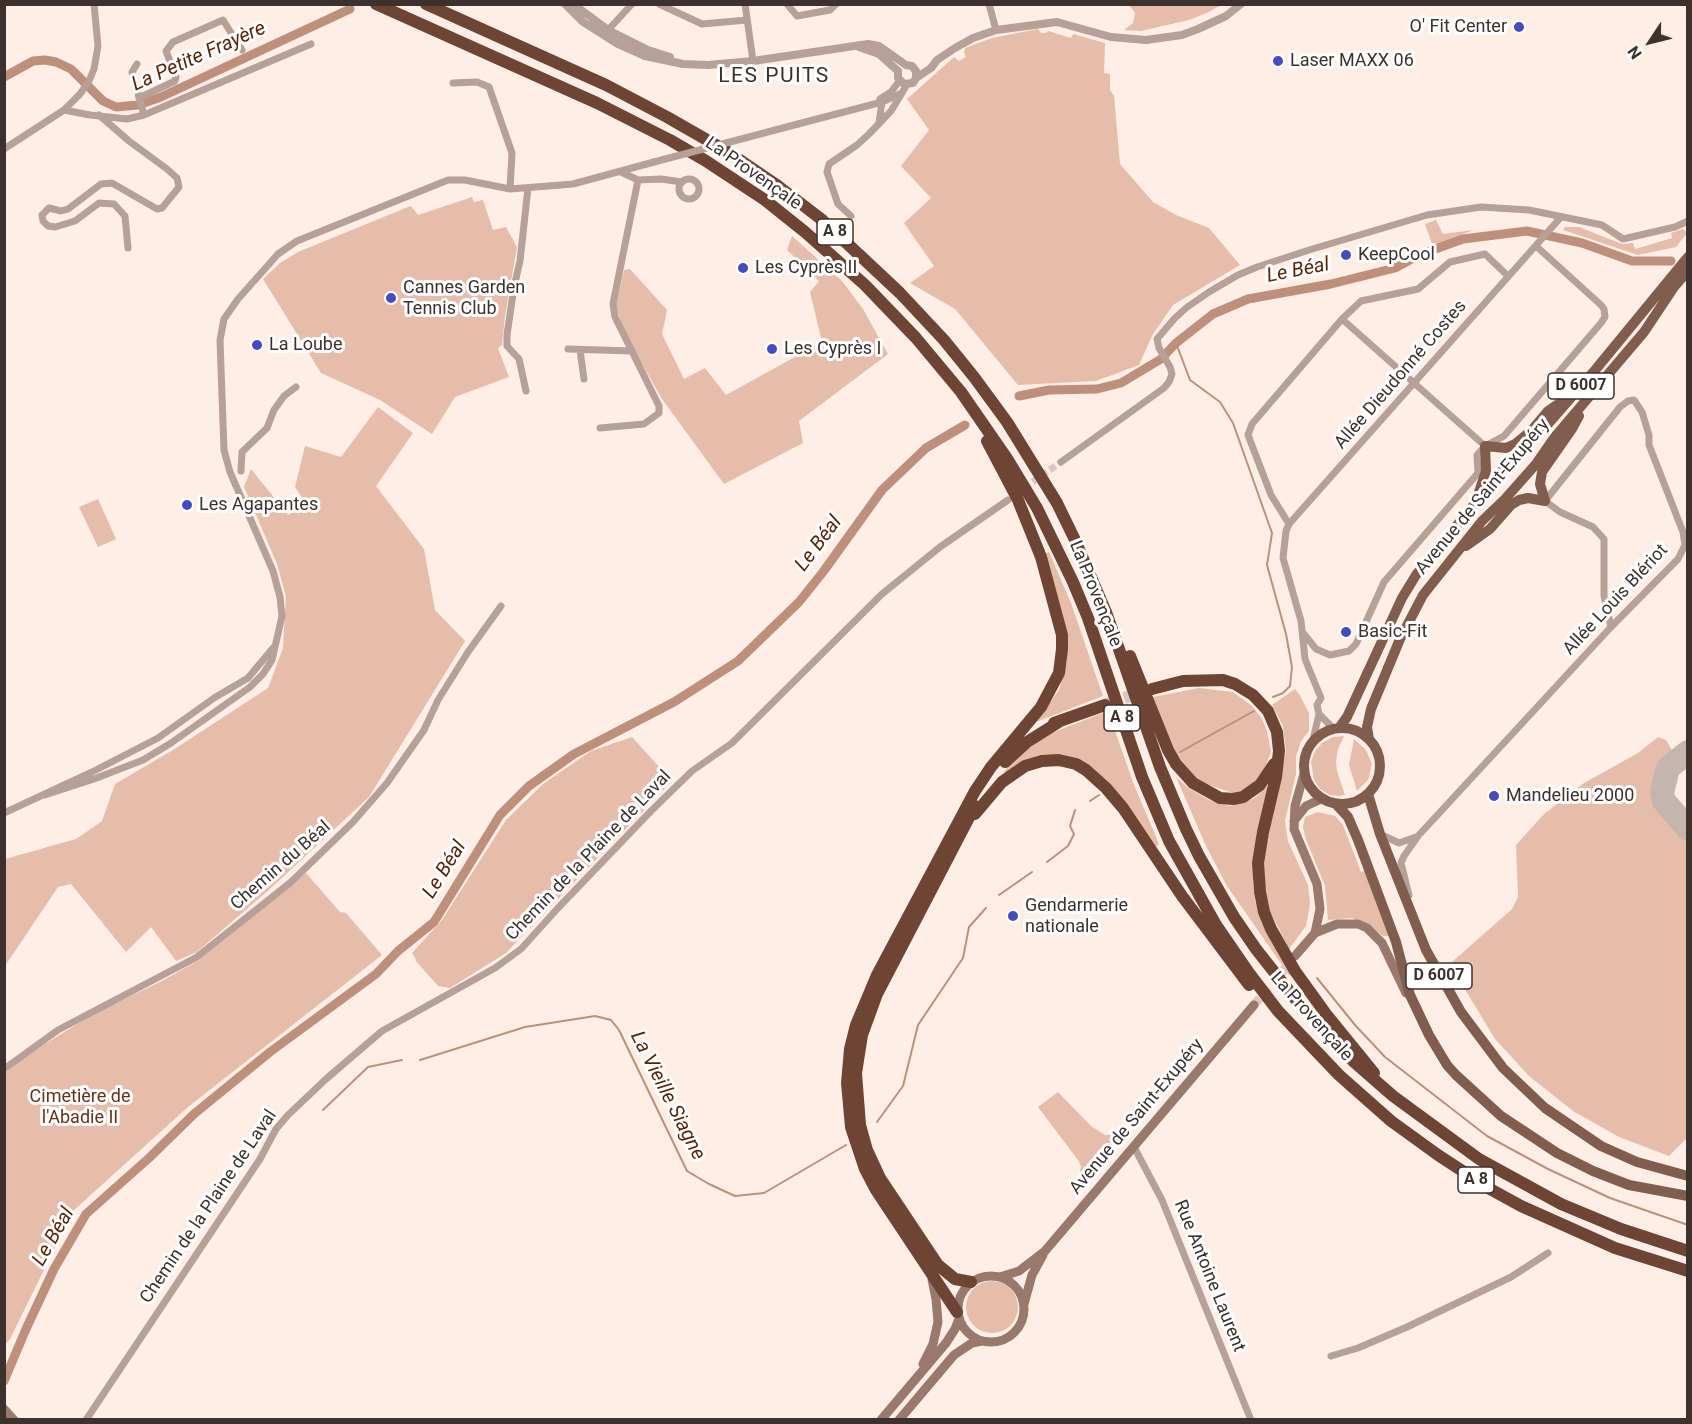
<!DOCTYPE html>
<meta charset="utf-8">
<style>
body{margin:0}
#map{position:relative;width:1692px;height:1424px;overflow:hidden;background:#ffeee6;font-family:Roboto,sans-serif}
canvas{display:block}
.frame{position:absolute;inset:0;border:6px solid #3c312c;pointer-events:none}
.north{position:absolute;left:1620px;top:12px;width:60px;height:60px;-webkit-text-stroke:4px #fff;paint-order:stroke;rotate:235deg;font-size:16px;font-weight:700;line-height:24px;text-align:center;color:#3c312c}
.north::after{content:'';display:block;margin:auto;width:21px;height:27px;background:#3c312c;clip-path:polygon(50% 0,100% 100%,50% 72%,0 100%)}
</style>
<div id="map">
<canvas width="1692" height="1424"></canvas>
<div class="frame"></div>
<div class="north">N</div>
</div>
<script>
const g = document.querySelector('canvas').getContext('2d');
g.lineJoin = 'round';
function fill(path, color) { g.fillStyle = color; g.fill(path, 'evenodd'); }
const poly = rows => new Path2D(rows.map(r => 'M' + r).join(''));
function trace(path, color, width, dash) { g.strokeStyle = color; g.lineWidth = width; g.lineCap = dash ? 'butt' : 'round'; g.setLineDash(dash || []); g.stroke(path); }
function drawText(font, color, halo, rows, align = 'center') {
  g.font = font + ' Roboto,sans-serif'; g.lineWidth = 6; g.setLineDash([]); g.textBaseline = 'middle'; g.strokeStyle = halo; g.fillStyle = color; for (const [text, x, y, turn = 0] of rows) {
    g.save(); g.translate(x, y); g.rotate((+turn || 0) * Math.PI / 180); g.textAlign = isNaN(turn) ? turn : align; if (halo) g.strokeText(text, 0, 0); g.fillText(text, 0, 0); g.restore();
  }
}
const green = poly([
 [1129,5,1221,5,1209,12,1189,20,1141,31,1124,30,1133,23,1135,13],
 [1038,29,1041,33,1046,33,1048,31,1071,38,1073,34,1105,43,1104,73,1110,74,1110,90,1114,96,1120,164,1153,202,1176,215,1209,228,1240,265,1173,305,1153,334,1139,365,1096,381,1018,385,955,309,910,283,934,266,904,223,931,198,901,166,929,130,907,99,954,57,959,61,966,57,964,53,965,48,992,38],
 [472,197,474,202,483,200,493,230,506,227,517,247,505,316,502,345,498,348,509,377,455,397,432,434,380,400,321,373,263,279,280,263,298,252,408,207,411,206,418,215],
 [1436,220,1443,234,1473,230,1433,247,1425,224],
 [1565,227,1579,227,1622,244,1633,243,1635,249,1672,238,1671,233,1683,229,1687,233,1676,247,1638,255,1563,230],
 [792,236,842,281,863,309,888,354,799,421,803,443,724,484,662,399,624,332,616,306,624,270,630,269,667,310,662,334,684,379,705,368,726,395,822,342,810,292,819,281,787,250],
 [378,407,413,433,376,486,424,549,435,610,465,641,369,797,271,888,197,952,176,961,151,927,126,952,71,884,58,887,5,966,5,859,76,839,102,821,115,784,173,750,268,688,283,648,286,596,277,564,244,487,251,469,288,515,306,504,295,487,305,446,341,457],
 [98,499,116,539,98,547,79,507],
 [1049,552,1071,603,1103,696,1036,722,1059,690,1067,660,1066,644,1045,554],
 [1199,688,1233,692,1252,706,1262,719,1267,731,1271,752,1263,773,1256,782,1247,789,1233,793,1206,784,1196,778,1181,760,1171,743,1153,697],
 [1295,689,1299,694,1309,713,1309,731,1301,741,1296,757,1296,774,1285,821,1288,841,1308,885,1310,904,1306,926,1289,949,1268,907,1263,884,1263,861,1286,751,1283,726,1272,705],
 [1108,711,1134,785,1159,844,1154,848,1080,760,1061,754,1003,773,1011,763,1044,736],
 [1344,736,1338,749,1336,761,1337,771,1345,795,1339,796,1330,795,1320,789,1314,780,1311,762,1315,751,1322,743,1333,737],
 [632,737,672,781,506,953,450,988,438,986,415,960,416,959,412,953,442,920,506,820,543,784,591,751],
 [1658,737,1666,740,1672,750,1656,770,1650,792,1658,811,1679,836,1688,843,1687,1138,1669,1156,1619,1137,1573,1111,1529,1076,1495,1039,1460,981,1452,962,1512,909,1518,897,1516,845,1544,814,1584,783,1638,753],
 [1354,739,1366,750,1372,764,1368,780,1357,791,1349,765],
 [1273,776,1253,865,1253,886,1255,901,1262,922,1292,973,1289,975,1227,886,1206,846,1176,777,1187,787,1209,800,1230,806,1253,799,1267,787],
 [1318,812,1335,816,1343,825,1361,872,1366,870,1389,933,1388,936,1383,936,1372,927,1352,918,1328,920,1325,886,1305,837,1303,826,1305,817],
 [306,873,340,912,346,913,382,955,188,1107,73,1211,10,1339,5,1345,5,1073,24,1057,95,1013,160,982,199,960],
 [1058,1092,1091,1126,1105,1135,1110,1135,1117,1139,1084,1176,1080,1171,1081,1166,1078,1160,1038,1107],
 '966 1307a26 26 0 1 1 52 0a26 26 0 1 1-52 0Z'
]);
const stream = poly([
 [1176,343,1190,380,1220,402,1233,423,1272,533,1267,565,1286,634,1292,667,1290,686,1283,693,1273,697],
 [1180,752,1254,711],
 [1090,801,1099,795],
 [1047,862,1068,846,1074,834,1070,826,1075,810],
 [999,895,1032,872],
 [1317,978,1355,1025,1385,1057,1487,1136,1548,1169,1610,1198,1688,1225],
 [420,1060,525,1027,595,1016,611,1020,619,1030,687,1171,709,1184,735,1196,764,1193,846,1145],
 [323,1110,368,1067,402,1060],
 [877,1122,903,1086,918,1025,963,958,969,927,986,908]
]);
const canal = poly([
 [4,77,33,61,45,60,56,62,71,69,103,101,116,107,138,105,161,97,350,9],
 [1019,396,1049,390,1097,389,1121,383,1161,359,1176,343,1213,314,1248,299,1331,284,1395,268,1419,255,1463,239,1527,231,1582,243,1632,261,1671,261],
 [4,1381,26,1329,54,1269,86,1214,149,1158,194,1114,270,1052,376,974,398,951,434,922,500,815,529,786,574,754,674,702,738,661,799,602,823,572,882,490,926,448,965,425]
]);
const taxiway = poly([
 [1688,752,1668,768,1662,793,1664,801,1688,829]
]);
const minorTunnel = poly([
 [1024,488,1061,462]
]);
const secondaryTunnel = poly([
 [1254,1005,1293,959]
]);
const motorwayTunnel = poly([
 [1107,704,1145,691]
]);
const minor = poly([
 [659,4,702,24,747,20],
 [745,4,753,61],
 [787,4,797,16,830,10,836,4],
 [989,4,996,30],
 [608,30,632,4],
 [137,64,132,72,144,115],
 [453,83,477,82,489,87,512,153,510,189],
 [139,98,175,81,176,77,166,51,173,42,223,20,242,50],
 [880,99,891,92,900,80],
 [64,110,90,115,127,119,144,115,311,44],
 [99,115,129,141,167,169,177,178,179,187,162,208,157,209,112,183,101,184,68,209,61,211,49,208,42,215,43,221,48,226,55,227,75,221,99,203,114,204,125,216,128,248],
 [879,123,882,102],
 [798,124,882,102,902,93,907,84],
 [4,149,64,110,80,94,89,81,94,69,98,46,94,4],
 [621,172,638,180,661,179,682,182],
 '679 189a10 10 0 1 1 20 0a10 10 0 1 1-20 0Z',
 [851,216,838,204,827,172,829,164,857,145,869,134,891,111,902,93],
 [1342,319,1485,446],
 [568,349,632,351],
 [580,350,584,379],
 [526,391,519,359,507,346,507,335,514,287,520,261,528,188],
 [600,428,644,424,659,413,659,406,615,317,613,304,638,180],
 [1061,462,1164,388,1169,382,1172,374,1170,367,1159,348,1157,339,1175,318,1186,308,1209,292,1238,275,1257,267,1309,250,1427,215,1481,207,1529,210,1602,225,1623,239,1675,227,1688,221],
 [241,471,242,452,267,428,274,410,284,396,296,387],
 [1289,524,1271,495,1248,435,1252,424,1342,319,1361,301,1418,289,1450,262,1485,254,1508,276],
 [1304,634,1316,649,1330,655,1349,651,1356,644,1384,582,1478,473,1477,455,1485,446,1504,436,1601,323,1605,317,1604,309,1601,305,1536,246],
 [1334,729,1319,714,1317,705,1321,698,1305,659,1301,621,1283,558,1286,531,1289,524,1561,217],
 [1313,740,1319,714],
 [45,795,94,779,143,760,171,743,250,687,263,674,272,660,282,616,280,597,273,571,230,472,224,450,220,340,224,319,238,299,278,254,297,241,448,180,465,180,510,189,561,185,573,184,654,162],
 [4,813,92,772,158,738,214,698,248,678,273,648],
 [1382,835,1399,843,1416,837],
 [1409,895,1401,863,1404,856,1418,836,1611,627,1678,559,1685,545,1683,532,1649,445,1649,435,1642,412,1634,400,1628,401,1620,407,1545,501,1560,512,1593,527,1604,539,1604,596,1611,627],
 [4,1069,58,1030,197,957,291,882,353,822,387,783,424,730,438,700,468,652,501,606],
 [1134,1147,1162,1200,1251,1420],
 [1331,1356,1358,1348,1407,1327,1511,1277,1548,1253],
 [86,1420,260,1159,276,1129,288,1115,326,1079,382,1031,495,968,521,949,558,908,651,811,692,771,732,743,882,594,940,547,1008,500]
]);
const tertiary = poly([
 [565,4,583,22,616,43,645,56,683,64,708,65,753,61,868,44,879,46,906,65,912,66,916,71,916,78,913,83,904,84,898,78,898,71],
 [573,4,608,30,648,50,670,57],
 [859,47,879,54,898,71],
 [916,78,931,68,937,60,955,48,973,38,996,30,1057,22,1111,37,1146,40,1182,35,1198,29,1226,16,1241,4]
]);
const secondary = poly([
 [1294,821,1306,806,1321,799],
 [1315,933,1337,924,1358,924,1367,928,1382,943,1406,993],
 [1295,956,1315,933,1320,909,1317,884,1294,829,1295,806,1304,774],
 '958 1309a33 33 0 1 1 66 0a33 33 0 1 1-66 0Z',
 [1000,1277,1019,1271,1045,1251,1254,1005],
 [1024,1304,1032,1275,1043,1255],
 [923,1364,933,1344,938,1322,936,1299,932,1279],
 [4,1409,14,1420],
 [881,1420,946,1343,955,1329,959,1319],
 [899,1420,954,1355,972,1343,982,1341]
]);
const primary = poly([
 [1479,492,1486,471,1485,446,1506,448,1515,444,1532,430,1548,411,1561,402],
 [1466,546,1490,529,1511,505,1519,500,1528,498,1545,501,1540,484,1542,472,1572,429,1579,416],
 '1304 766a38 38 0 1 1 76 0a38 38 0 1 1-76 0Z',
 [1339,728,1347,717,1402,598,1416,575,1512,459,1548,424,1596,369,1688,257],
 [1369,739,1367,727,1371,709,1400,639,1423,595,1482,521,1505,499,1536,464,1554,438,1644,332,1674,287,1688,271],
 [1368,794,1380,834,1426,950,1461,1012,1503,1068,1545,1108,1601,1146,1637,1162,1688,1176],
 [1336,804,1348,817,1358,840,1396,942,1410,995,1429,1035,1447,1065,1456,1075,1501,1116,1557,1153,1593,1171,1629,1185,1688,1196]
]);
const motorway = poly([
 [376,4,597,103,670,140,706,161,765,200,805,232,865,285,916,338,961,392,1008,460,1037,508,1073,582,1088,618,1142,777,1169,841,1216,925,1249,973,1278,1011,1339,1075,1391,1121,1438,1155,1490,1189,1521,1206,1615,1248,1688,1271],
 [426,4,606,85,667,117,728,152,778,186,821,219,900,293,944,340,974,377,1007,422,1057,503,1075,540,1106,612,1160,767,1186,829,1199,856,1234,917,1256,949,1297,1001,1353,1061,1393,1096,1479,1159,1561,1204,1621,1229,1688,1251],
 [1130,656,1168,750,1176,764,1193,783,1220,798,1233,799,1243,797,1260,785,1274,764],
 [1152,689,1183,681,1223,680,1235,684,1253,695,1268,711,1277,732,1279,751,1276,777,1263,832,1258,863,1260,892,1264,912,1271,929,1295,971,1326,1014,1374,1073],
 [1054,723,1105,705],
 [1005,762,1027,742,1062,720],
 [975,814,1002,782,1025,766,1042,761,1059,760,1076,764,1086,770,1106,788,1123,808,1182,896,1249,985],
 [971,1282,955,1279,938,1265,880,1178,867,1150,860,1125,856,1073,862,1035,877,994,975,806],
 [957,1312,876,1190,865,1169,851,1127,847,1083,850,1049,856,1025,877,975,975,791,991,767,1041,707,1059,673,1062,649,1062,635,1041,557,1018,500,987,441]
]);
const minorBridge = poly([
 [654,162,798,124]
]);
const markers = [
 [1519,27,6,"#444cc1"],
 [1278,61,6,"#444cc1"],
 [1346,255,6,"#444cc1"],
 [743,268,6,"#444cc1"],
 [391,298,6,"#444cc1"],
 [257,345,6,"#444cc1"],
 [772,349,6,"#444cc1"],
 [187,505,6,"#444cc1"],
 [1346,632,6,"#444cc1"],
 [1494,796,6,"#444cc1"],
 [1013,916,6,"#444cc1"]
];
const shields = [
 [835,232,36],
 [1581,386,66],
 [1122,718,36],
 [1439,976,66],
 [1476,1180,36]
];
const shieldNames = [
 ["A 8",835,232],
 ["D 6007",1581,386],
 ["A 8",1122,718],
 ["D 6007",1439,976],
 ["A 8",1476,1180]
];
const poiNames = [
 ["O' Fit Center",1507,27,"right"],
 ["Laser MAXX 06",1290,61],
 ["KeepCool",1358,255],
 ["Les Cyprès II",755,268],
 ["Cannes Garden",403,288],
 ["Tennis Club",403,309],
 ["La Loube",269,345],
 ["Les Cyprès I",784,349],
 ["Les Agapantes",199,505],
 ["Basic-Fit",1358,632],
 ["Mandelieu 2000",1506,796],
 ["Gendarmerie",1025,906],
 ["nationale",1025,927]
];
const streetNames = [
 ["La Provençale",753,174,35],
 ["Allée Dieudonné Costes",1401,375,-49],
 ["Avenue de Saint-Exupéry",1483,497,-50],
 ["La Provençale",1095,594,68],
 ["Allée Louis Blériot",1616,600,-47],
 ["Chemin de la Plaine de Laval",589,856,-46],
 ["Chemin du Béal",281,866,-41],
 ["La Provençale",1311,1017,48],
 ["Avenue de Saint-Exupéry",1137,1117,-50],
 ["Chemin de la Plaine de Laval",209,1207,-56],
 ["Rue Antoine Laurent",1209,1276,68]
];
const parkNames = [
 ["Cimetière de",80,1097],
 ["l'Abadie II",80,1118]
];
const waterNames = [
 ["La Petite Frayère",199,57,-24],
 ["Le Béal",1298,271,-11],
 ["Le Béal",819,544,-53],
 ["Le Béal",445,870,-58],
 ["La Vieille Siagne",667,1096,63],
 ["Le Béal",54,1237,-60]
];
const quarterNames = [
 ["LES PUITS",774,77]
];
fill(green, '#e6bcaa');
trace(stream, '#be907c', 2);
trace(canal, '#be907c', 9);
trace(taxiway, '#c4b5ae', 24);
trace(minorTunnel, '#d8c8c1', 7, [7, 3.5]);
trace(secondaryTunnel, '#d8c8c1', 9, [9, 4.5]);
trace(motorwayTunnel, '#d8c8c1', 12, [12, 6]);
trace(minor, '#b6a097', 7);
trace(tertiary, '#b6a097', 8);
trace(secondary, '#98796c', 9);
trace(primary, '#815d4e', 10);
trace(motorway, '#6e4534', 12);
trace(minorBridge, '#b6a097', 7);
for (const [x, y, r, color] of markers) { const dot = new Path2D(); dot.arc(x, y, r, 0, 2 * Math.PI); g.fillStyle = color; g.fill(dot); trace(dot, '#fff', 2); }
for (const [x, y, w] of shields) { const box = new Path2D(); box.roundRect(x - w / 2, y - 13, w, 26, 4.5); g.fillStyle = '#fff'; g.fill(box); trace(box, '#3c312c', 1.5); }
drawText('bold 16px', '#3c312c', null, shieldNames);
drawText('18px', '#3c312c', '#fff', poiNames, 'left');
drawText('18px', '#3c312c', '#fff', streetNames);
drawText('18px', '#6a3014', '#fff', parkNames);
drawText('italic 20px', '#5d2305', '#fff', waterNames);
g.letterSpacing = '1.5px';
drawText('21px', '#3c312c', '#fff', quarterNames);
g.letterSpacing = '0px';
</script>
